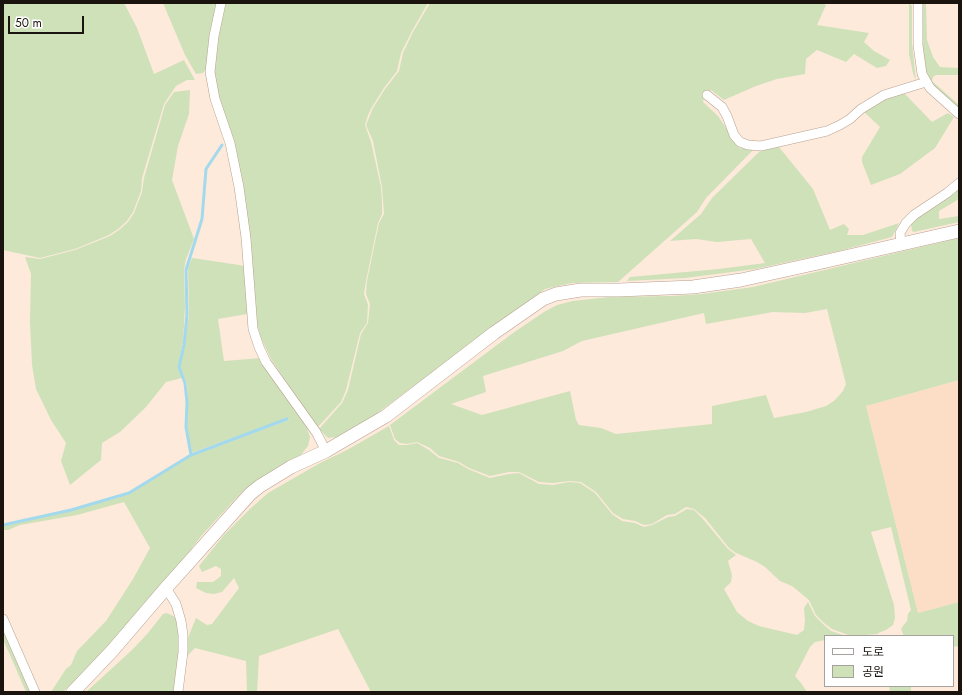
<!DOCTYPE html>
<meta charset="utf-8">
<style>
body{margin:0}
#map{position:relative;width:962px;height:695px;overflow:hidden;background:#fdeadb;font-family:Jost,"Noto Sans KR",sans-serif}
canvas{display:block}
.frame{position:absolute;inset:0;border:4px solid #1b130d;pointer-events:none}
.legend{position:absolute;left:824px;top:635px;width:130px;height:52px;box-sizing:border-box;background:#fff;border:1px solid #a4a19e;margin:0;padding:5px 7px;list-style:none;font-size:12px;color:#1b130d}
.legend li{display:flex;align-items:center;gap:8px;height:20px}
.legend b{width:20px;border:1px solid #a4a19e}
.scale{position:absolute;left:8px;top:16px;width:76px;height:18px;box-sizing:border-box;border:2px solid #1b130d;border-top:0;padding-left:5px;font-size:12px;line-height:14px;white-space:nowrap;color:#1b130d;-webkit-text-stroke:3px #fff;paint-order:stroke}
</style>
<div id="map">
<canvas width="962" height="695"></canvas>
<div class="frame"></div>
<ul class="legend">
<li><b style="height:5px;background:#fff"></b>도로</li>
<li><b style="height:11px;background:#cfe1b9"></b>공원</li>
</ul>
<div class="scale">50 m</div>
</div>
<script>
const g = document.querySelector('canvas').getContext('2d');
g.lineJoin = 'round';
function fill(path, color) { g.fillStyle = color; g.fill(path, 'evenodd'); }
const poly = rows => new Path2D(rows.map(r => 'M' + r).join(''));
function trace(path, color, width, dash) { g.strokeStyle = color; g.lineWidth = width; g.lineCap = dash ? 'butt' : 'round'; g.setLineDash(dash || []); g.stroke(path); }
const built = poly([
 [959,380,959,602,918,613,866,406]
]);
const green = poly([
 [3,3,124,3,137,28,154,74,184,60,195,80,187,80,176,86,164,104,142,178,141,191,133,212,127,221,118,229,109,235,75,249,40,258,3,250],
 [163,3,218,3,206,70,203,73,196,74,185,55],
 [226,3,428,3,412,31,401,53,397,71,384,88,372,107,368,115,365,125,371,142,381,187,382,202,382,214,378,223,366,281,364,294,368,305,367,323,360,333,346,390,341,402,317,428,271,359,261,338,258,327,256,316,254,289,215,79,215,57,219,33],
 [430,3,822,3,826,5,817,25,869,33,864,42,874,51,890,60,886,66,877,68,854,54,846,62,817,50,806,59,805,74,777,79,756,86,724,100,711,90,705,94,703,102,718,116,739,148,753,150,706,198,697,212,618,282,572,283,545,289,372,417,337,437,328,438,319,429,342,403,348,390,361,334,368,323,370,304,366,294,367,281,379,223,384,214,382,187,373,141,366,125,373,108,385,89,399,71,403,53,413,32],
 [909,3,912,6,912,43,916,81,913,73,909,54],
 [921,3,926,3,927,40,933,57,940,67,959,68,959,75,936,75,933,77,932,81,959,105,959,108,934,89,924,70,922,36],
 [190,90,189,114,178,146,172,180,194,239,186,259,184,270,185,307,183,342,178,367,182,378,166,382,146,407,120,432,102,443,101,460,70,485,61,461,66,443,51,420,36,389,32,365,30,322,31,274,25,257,40,259,75,250,110,236,119,230,128,222,134,213,142,192,144,178,165,105,174,92],
 [904,93,932,122,948,113,954,117,935,148,900,174,871,185,862,162,862,157,880,127,863,111,873,103],
 [779,147,813,189,830,230,844,224,849,229,847,235,863,235,899,223,892,237,839,251,755,269,685,278,627,281,630,277,719,269,765,263,751,239,717,242,696,239,670,241,701,214,712,198,761,150],
 [959,189,959,199,939,211,939,219,959,216,959,222,914,232,912,231,911,225,916,219],
 [959,238,959,380,866,406,918,613,959,602,959,647,953,646,953,636,905,636,903,634,901,629,903,626,907,621,908,614,911,610,891,527,871,532,894,605,895,618,893,625,886,630,878,633,878,634,851,636,832,629,824,623,816,615,809,600,792,586,780,581,765,567,757,562,736,553,729,548,705,518,694,509,686,507,675,514,667,515,652,524,644,525,635,521,623,519,613,513,596,492,581,482,570,481,553,483,539,482,519,472,509,472,490,476,469,468,459,462,439,456,430,448,417,442,407,444,400,443,395,439,390,425,513,333,544,312,557,305,573,301,609,297,672,296,702,294,753,287],
 [827,309,846,384,843,391,834,401,826,406,806,412,774,418,766,395,712,406,712,424,616,434,601,428,579,425,576,420,570,391,482,415,451,404,486,392,483,376,563,351,582,341,704,313,706,324,773,312,805,313],
 [192,258,246,266,252,321,248,321,247,314,218,319,224,361,261,358,307,428,310,437,308,446,301,455,252,484,240,494,202,535,161,588,83,674,63,692,51,692,66,669,71,665,77,651,106,621,133,579,150,548,124,502,77,515,20,525,8,530,3,530,3,526,49,516,117,498,129,494,191,456,289,420,288,418,191,453,187,427,188,400,187,383,180,367,189,316,188,268],
 [389,426,394,440,399,445,407,445,417,443,429,450,439,458,458,463,468,469,490,478,509,474,519,473,539,484,553,485,569,482,580,483,595,493,612,514,622,521,635,523,644,527,652,525,668,517,675,516,687,509,694,510,703,519,728,549,736,555,728,561,732,575,731,582,724,589,737,612,748,621,759,626,797,635,804,630,805,620,804,608,808,602,815,616,823,624,831,631,846,636,825,636,825,640,815,642,810,647,795,676,801,683,807,692,371,692,338,629,259,656,257,692,247,692,246,661,195,648,184,659,187,640,196,618,207,625,212,624,239,588,234,578,222,592,214,594,206,593,196,588,197,582,213,582,221,576,221,569,216,566,202,572,199,566,224,535,250,509,268,493,320,463,347,450],
 [167,613,177,618,181,629,176,692,86,692,132,650,148,633,163,614],
 [3,630,31,692,26,692,10,655,3,640],
 [889,686,911,686,911,692,890,692]
]);
const stream = poly([
 [191,455,186,427,187,402,185,383,179,367,184,345,187,315,186,270,202,219,206,169,222,145],
 [3,525,71,510,129,493,191,455,287,419]
]);
const minor = poly([
 [221,3,214,36,210,72,215,99,230,143,239,187,246,238,253,329,259,347,266,362,316,432,326,451],
 [918,3,918,45,922,74,930,88,959,114],
 [707,95,722,107,727,116,734,135,740,142,748,145,761,146,827,131,840,125,850,119,861,109,884,95,926,82],
 [901,244,900,233,906,223,914,215,947,193,959,183],
 [166,588,176,604,181,621,183,635,183,652,178,692],
 [3,619,35,692]
]);
const secondary = poly([
 [73,692,112,651,166,588,250,494,260,486,291,467,326,451,386,416,494,333,543,299,556,294,581,290,619,290,693,287,741,280,818,263,959,231]
]);
fill(built, '#fcddc6');
fill(green, '#cfe1b9');
trace(stream, '#a3d9ec', 3);
trace(minor, '#b8a190', 10);
trace(secondary, '#b8a190', 14);
trace(minor, '#fff', 9);
trace(secondary, '#fff', 13);
</script>
